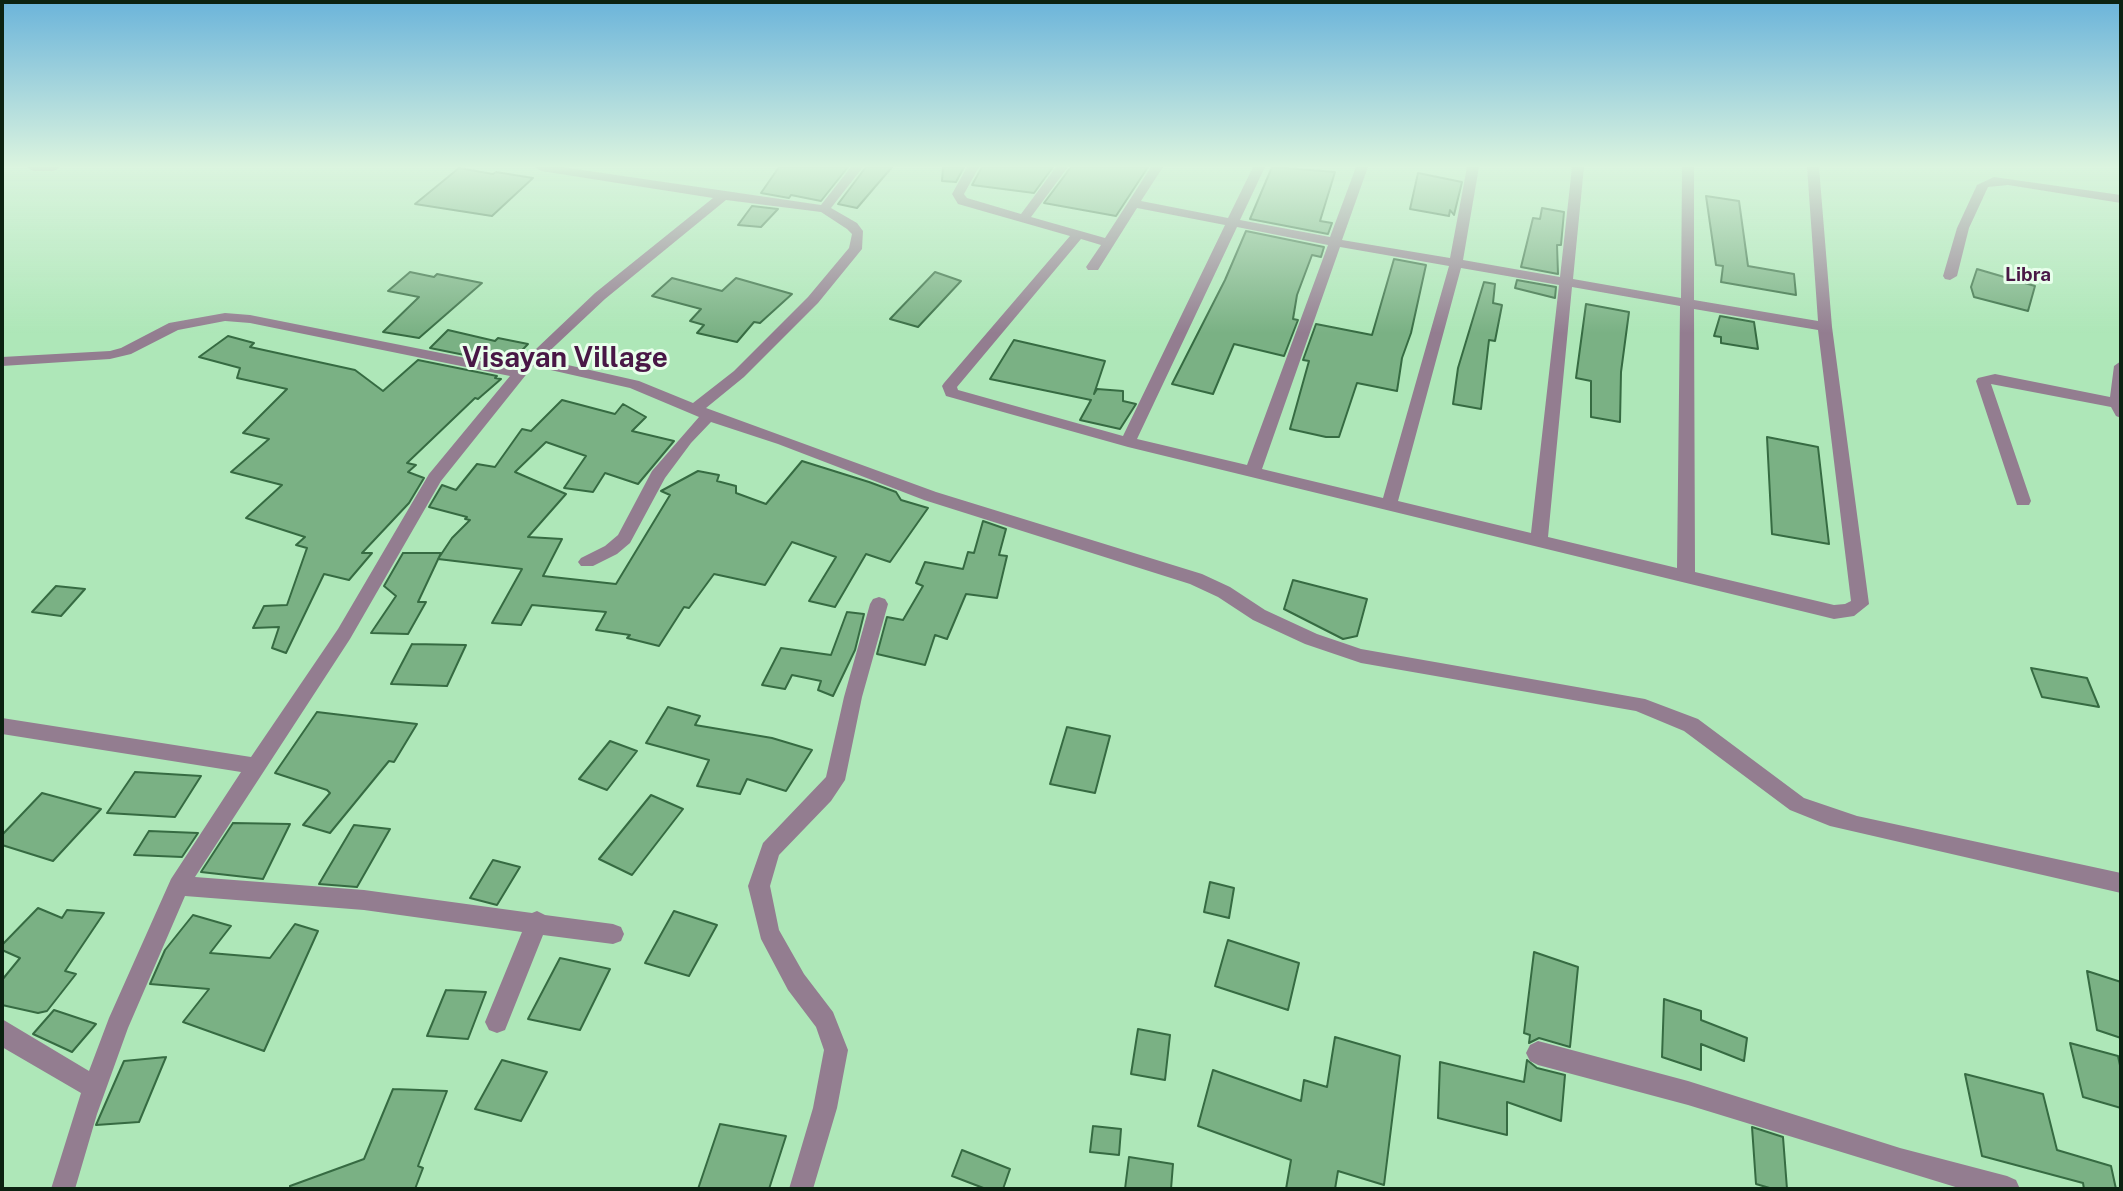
<!DOCTYPE html>
<style>
body{margin:0}
#map{position:relative;width:2123px;height:1191px;overflow:hidden;background:#aee7b8;font-family:"Public Sans",sans-serif}
canvas{display:block}
.frame{position:absolute;inset:0;border:4px solid #0c2211;pointer-events:none}
</style>
<div id="map">
<canvas width="2123" height="1191"></canvas>
<div class="frame"></div>
</div>
<script>
const g = document.querySelector('canvas').getContext('2d');
g.lineJoin = 'round';
function fill(path, color) { g.fillStyle = color; g.fill(path, 'evenodd'); }
const poly = rows => new Path2D(rows.map(r => 'M' + r).join(''));
function trace(path, color, width, dash) { g.strokeStyle = color; g.lineWidth = width; g.lineCap = dash ? 'butt' : 'round'; g.setLineDash(dash || []); g.stroke(path); }
function drawText(font, color, halo, rows, align = 'center') {
  g.font = font + ' "Public Sans",sans-serif'; g.lineWidth = 6; g.setLineDash([]); g.textBaseline = 'middle'; g.strokeStyle = halo; g.fillStyle = color; for (const [text, x, y, turn = 0] of rows) {
    g.save(); g.translate(x, y); g.rotate((+turn || 0) * Math.PI / 180); g.textAlign = isNaN(turn) ? turn : align; if (halo) g.strokeText(text, 0, 0); g.fillText(text, 0, 0); g.restore();
  }
}
const building = poly([
 [779,167,848,167,821,201,791,195,789,198,761,193,779,167],
 [866,167,892,167,857,208,838,204,866,167],
 [943,167,964,167,956,182,942,181,943,167],
 [982,167,1053,167,1034,193,972,185,982,167],
 [1071,167,1148,167,1116,216,1044,203,1071,167],
 [1272,167,1335,172,1320,221,1332,223,1328,234,1250,219,1272,167],
 [459,168,493,174,496,172,533,178,492,216,415,204,459,168],
 [1418,173,1462,182,1454,215,1450,210,1449,216,1410,209,1418,173],
 [1706,196,1739,201,1748,266,1794,274,1796,295,1721,282,1723,266,1716,265,1706,196],
 [752,206,778,209,761,227,738,225,752,206],
 [1542,208,1564,212,1561,245,1557,245,1558,274,1521,267,1533,218,1540,219,1542,208],
 [1246,231,1324,247,1321,257,1312,255,1297,295,1293,319,1298,320,1284,356,1234,344,1213,394,1172,384,1225,280,1246,231],
 [1394,259,1426,265,1411,333,1402,358,1397,391,1357,383,1339,437,1326,437,1290,429,1309,361,1303,360,1316,324,1372,335,1394,259],
 [1977,269,2035,286,2028,311,1974,297,1971,287,1977,269],
 [410,272,434,277,437,274,482,283,419,338,383,332,419,297,388,291,410,272],
 [935,272,961,281,918,327,890,319,935,272],
 [672,278,722,291,736,278,792,294,760,323,754,322,737,342,697,333,704,325,690,321,701,309,652,296,672,278],
 [1517,280,1556,287,1555,298,1515,288,1517,280],
 [1484,282,1495,284,1493,303,1502,305,1495,341,1489,340,1481,409,1453,404,1458,368,1484,282],
 [1586,304,1629,312,1621,372,1620,422,1591,417,1591,381,1576,378,1586,304],
 [1720,316,1754,322,1758,349,1721,343,1721,337,1714,336,1720,316],
 [448,330,495,341,498,338,528,344,509,364,430,348,448,330],
 [228,336,254,343,250,347,355,370,383,391,418,360,497,376,495,378,501,379,478,399,475,398,407,463,416,465,408,472,424,478,409,503,362,553,372,553,349,580,324,574,286,653,272,648,279,627,253,628,264,606,287,605,307,548,296,545,305,537,246,518,282,485,231,472,269,439,243,433,287,389,237,378,240,368,199,357,228,336],
 [1014,340,1105,361,1094,394,1097,389,1123,391,1123,401,1136,404,1120,429,1080,420,1091,400,990,379,1014,340],
 [562,400,615,414,623,404,646,417,632,431,674,441,638,484,605,473,593,492,564,488,586,456,546,442,515,472,566,494,528,537,562,539,543,576,616,584,670,495,661,491,698,471,719,475,717,481,736,486,736,493,766,504,802,461,869,482,896,492,901,500,928,508,890,562,866,554,835,607,809,601,836,557,792,542,765,585,714,574,689,608,684,607,659,646,627,638,630,635,596,630,606,612,532,605,521,625,492,623,522,569,438,559,452,538,470,520,465,519,467,517,429,507,442,485,456,490,477,464,495,467,522,429,531,431,562,400],
 [1767,437,1818,447,1829,544,1772,534,1767,437],
 [983,521,1006,529,999,555,1007,556,997,598,966,594,947,639,935,635,925,665,877,654,887,617,903,620,923,586,916,583,925,562,963,569,968,552,974,553,983,521],
 [403,553,441,553,418,602,426,602,408,634,371,633,396,596,384,586,403,553],
 [1293,580,1367,599,1357,636,1343,639,1284,609,1293,580],
 [56,586,85,589,61,616,32,612,56,586],
 [847,612,864,614,855,650,833,696,818,690,821,681,792,675,785,689,762,685,781,648,831,655,847,612],
 [412,644,466,645,447,686,391,684,412,644],
 [2031,668,2087,678,2099,707,2042,697,2031,668],
 [668,707,700,716,695,725,772,738,812,750,786,791,747,779,740,794,697,786,709,760,646,743,668,707],
 [317,712,417,724,394,762,389,761,330,833,303,825,330,793,327,790,275,773,317,712],
 [1067,727,1110,736,1095,793,1050,784,1067,727],
 [610,741,637,751,607,790,579,779,610,741],
 [135,772,201,776,175,817,107,813,135,772],
 [42,793,101,809,53,861,2,845,2,835,42,793],
 [651,795,683,809,632,875,599,859,651,795],
 [233,823,290,824,263,879,201,872,233,823],
 [354,825,390,829,357,887,319,884,354,825],
 [149,831,198,833,182,857,134,855,149,831],
 [493,860,520,867,497,905,470,898,493,860],
 [1210,882,1234,888,1229,918,1204,912,1210,882],
 [38,908,62,918,67,910,104,913,65,971,76,974,47,1011,38,1013,2,1005,2,980,20,958,2,950,2,945,38,908],
 [674,911,717,925,689,976,645,963,674,911],
 [193,915,231,926,210,953,270,958,295,924,318,931,264,1051,183,1022,209,989,150,984,165,950,193,915],
 [1228,940,1299,963,1288,1010,1215,986,1228,940],
 [1534,952,1578,967,1570,1047,1539,1038,1529,1043,1530,1035,1524,1033,1534,952],
 [560,958,610,969,580,1030,528,1019,560,958],
 [2087,971,2121,982,2121,1038,2097,1030,2087,971],
 [446,990,486,992,468,1039,427,1036,446,990],
 [1664,999,1701,1011,1701,1020,1747,1038,1744,1061,1701,1044,1701,1070,1662,1057,1664,999],
 [54,1010,96,1024,72,1052,33,1034,54,1010],
 [1138,1029,1170,1035,1165,1080,1131,1074,1138,1029],
 [1335,1037,1400,1056,1384,1185,1338,1171,1335,1189,1286,1189,1291,1160,1198,1126,1213,1070,1301,1101,1304,1080,1327,1087,1335,1037],
 [2070,1043,2118,1056,2121,1070,2121,1108,2083,1097,2070,1043],
 [166,1057,139,1122,96,1125,124,1061,166,1057],
 [502,1060,547,1072,521,1121,475,1109,502,1060],
 [1527,1060,1537,1068,1565,1075,1561,1121,1507,1102,1507,1135,1438,1118,1440,1062,1524,1082,1527,1060],
 [1965,1074,2043,1094,2057,1150,2111,1166,2116,1189,2084,1189,2083,1183,1982,1156,1965,1074],
 [393,1089,447,1091,418,1166,423,1168,415,1189,290,1189,290,1186,364,1159,393,1089],
 [720,1124,786,1136,769,1189,698,1189,720,1124],
 [1093,1126,1121,1129,1119,1155,1090,1152,1093,1126],
 [1752,1127,1783,1137,1787,1189,1773,1189,1756,1184,1752,1127],
 [962,1150,1010,1169,1003,1189,986,1189,952,1176,962,1150],
 [1129,1157,1173,1164,1171,1189,1125,1189,1129,1157]
]);
const minor = poly([
 [27,167,60,167,54,171,33,171,27,167],
 [535,167,562,167,821,205,851,167,863,167,831,208,857,223,863,231,862,249,818,303,744,377,706,408,936,492,1202,574,1230,587,1265,610,1317,634,1361,649,1645,699,1698,719,1804,798,1857,816,2121,873,2121,893,1830,826,1790,810,1684,731,1636,711,1361,663,1305,644,1253,620,1218,597,1190,584,924,500,778,444,711,422,691,443,665,478,630,543,617,554,593,566,581,566,578,562,581,558,605,546,618,535,652,471,699,417,630,388,533,366,441,481,350,639,195,877,364,890,532,913,537,911,545,915,613,924,621,927,624,934,621,941,613,944,543,935,505,1030,497,1033,489,1030,485,1022,522,932,364,910,185,896,128,1028,97,1114,75,1189,51,1189,81,1093,2,1047,2,1019,89,1071,109,1018,171,879,241,772,2,734,2,718,251,757,338,629,429,474,510,376,250,323,225,321,178,330,131,354,110,359,2,366,2,357,110,351,121,348,169,323,225,313,250,315,516,368,595,293,713,198,541,171,535,167],
 [726,200,821,212,847,229,852,234,849,248,808,297,734,371,693,403,639,381,541,359,605,299,726,200],
 [967,167,979,167,964,194,967,198,1021,214,1056,167,1068,167,1031,217,1105,238,1151,167,1163,167,1141,201,1228,218,1253,167,1265,167,1240,220,1330,237,1356,167,1368,167,1342,240,1450,258,1467,167,1479,167,1463,260,1560,277,1572,167,1584,167,1573,279,1681,298,1682,167,1694,167,1694,300,1818,321,1807,167,1819,167,1832,327,1869,604,1854,616,1834,619,1128,447,946,396,942,386,944,383,1070,236,958,204,952,194,967,167],
 [1137,208,1225,225,1123,436,958,390,957,387,1081,239,1101,245,1086,267,1088,270,1098,270,1137,208],
 [1237,227,1328,245,1247,465,1137,439,1237,227],
 [1340,247,1449,266,1383,498,1262,469,1340,247],
 [1461,268,1559,285,1531,533,1398,501,1461,268],
 [1572,287,1680,306,1677,568,1548,537,1572,287],
 [1694,309,1818,330,1851,601,1845,604,1834,605,1695,572,1694,309],
 [1994,177,2121,195,2121,203,2008,185,1988,187,1969,228,1957,276,1950,280,1945,279,1943,276,1957,228,1977,185,1994,177],
 [2121,361,2121,418,2116,416,2111,407,1991,384,2031,501,2029,505,2017,505,1976,381,1978,378,1995,374,2110,397,2114,366,2121,361],
 [879,597,885,599,888,604,862,697,845,780,831,801,779,855,770,886,779,930,804,974,833,1012,848,1050,837,1108,813,1189,789,1189,813,1108,824,1050,816,1027,788,990,761,939,748,886,763,843,826,777,844,697,870,604,873,599,879,597],
 [1538,1041,1688,1081,1900,1148,2007,1176,2016,1180,2020,1189,1962,1189,1688,1105,1538,1065,1530,1061,1526,1053,1530,1045,1538,1041]
]);
const farNeighbourhoodnames = [
 ["Libra",2028,275]
];
const districtNames = [
 ["Visayan Village",565,358]
];
fill(building, '#7ab184');
trace(building, '#366b42', 2);
fill(minor, '#937d90');
const sky = g.createLinearGradient(0, 0, 0, 333);
sky.addColorStop(0, '#6bb4da');
sky.addColorStop(0.5, '#dbf4df');
sky.addColorStop(1, '#dbf4df00');
g.fillStyle = sky;
g.fillRect(0, 0, 2123, 333);
drawText('bold 19px', '#491746', '#e8ffeb', farNeighbourhoodnames);
drawText('bold 28px', '#491746', '#e8ffeb', districtNames);
</script>
